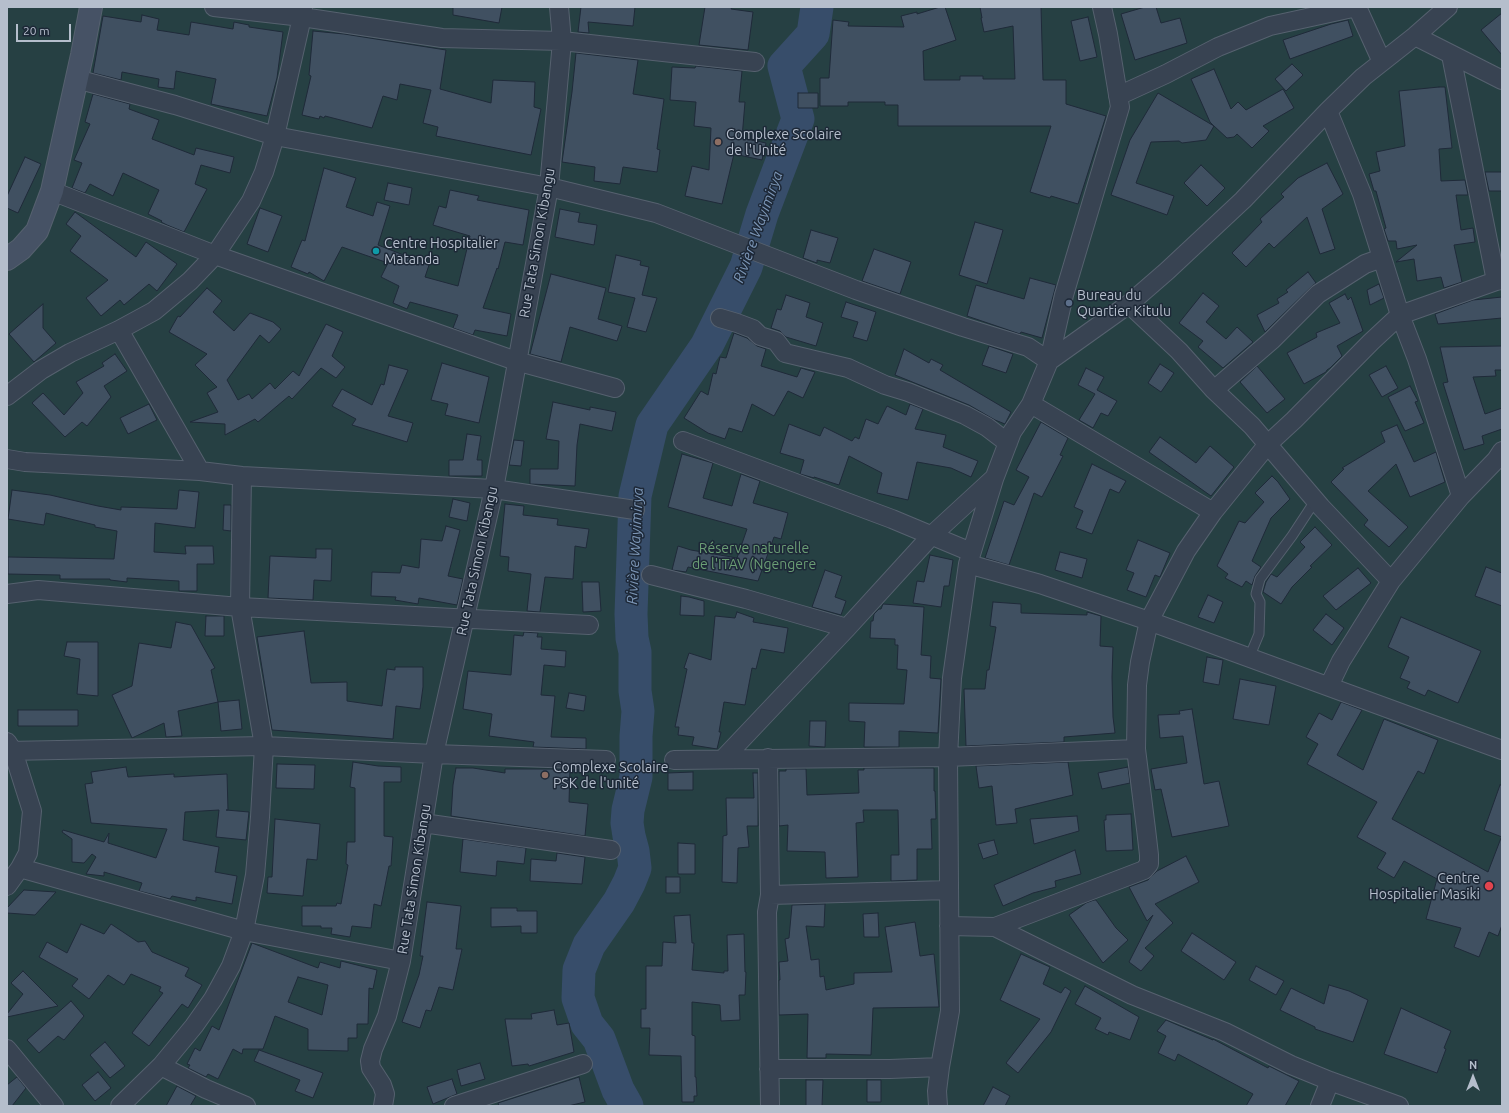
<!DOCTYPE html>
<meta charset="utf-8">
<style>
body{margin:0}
#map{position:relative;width:1509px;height:1113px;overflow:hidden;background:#243142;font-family:Ubuntu,sans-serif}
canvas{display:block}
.frame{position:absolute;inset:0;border:8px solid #b5becc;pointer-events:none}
.north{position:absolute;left:1453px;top:1057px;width:40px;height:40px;-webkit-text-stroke:3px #1d2837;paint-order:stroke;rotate:0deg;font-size:11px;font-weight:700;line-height:16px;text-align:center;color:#b5becc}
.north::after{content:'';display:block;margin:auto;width:14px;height:18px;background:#b5becc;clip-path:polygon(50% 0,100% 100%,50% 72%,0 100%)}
.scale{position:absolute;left:16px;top:24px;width:55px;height:18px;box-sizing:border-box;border:2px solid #b5becc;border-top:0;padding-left:5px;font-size:12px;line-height:14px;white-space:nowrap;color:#b5becc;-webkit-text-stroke:3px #1d2837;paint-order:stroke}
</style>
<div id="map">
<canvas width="1509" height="1113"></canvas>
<div class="frame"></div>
<div class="north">N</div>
<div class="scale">20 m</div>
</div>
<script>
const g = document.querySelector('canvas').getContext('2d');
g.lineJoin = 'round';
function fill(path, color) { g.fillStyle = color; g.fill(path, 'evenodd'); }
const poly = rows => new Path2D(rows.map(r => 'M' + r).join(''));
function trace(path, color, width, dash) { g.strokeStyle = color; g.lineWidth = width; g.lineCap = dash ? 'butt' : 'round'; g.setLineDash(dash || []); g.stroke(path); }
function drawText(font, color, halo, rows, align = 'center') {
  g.font = font + ' Ubuntu,sans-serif'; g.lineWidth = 3; g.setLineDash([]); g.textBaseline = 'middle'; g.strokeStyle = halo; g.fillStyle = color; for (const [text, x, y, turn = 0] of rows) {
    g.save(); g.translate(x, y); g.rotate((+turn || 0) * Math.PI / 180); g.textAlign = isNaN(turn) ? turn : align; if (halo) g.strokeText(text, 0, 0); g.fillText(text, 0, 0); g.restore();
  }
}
const green = poly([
 [7,7,1502,7,1502,1106,7,1106]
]);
const river = poly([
 [627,1106,618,1090,599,1039,587,1024,578,998,579,970,589,945,619,902,629,883,635,868,633,851,629,836,627,823,628,810,636,777,636,736,638,711,635,691,635,652,632,638,631,614,635,496,652,425,707,345,746,267,762,214,798,119,784,66,813,34,817,7]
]);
const building = poly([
 [453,7,502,7,499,23,453,15,453,7],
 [581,7,635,7,633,26,588,22,589,33,578,32,581,7],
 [705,7,732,7,731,9,753,12,748,50,699,45,705,7],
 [940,7,945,7,956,40,923,51,924,80,960,80,960,76,983,76,983,79,1015,79,1013,26,984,32,981,18,982,18,980,7,1041,7,1043,80,1066,80,1066,104,1106,116,1078,204,1051,196,1050,198,1030,192,1051,126,898,126,898,105,885,105,885,102,848,102,848,106,820,106,820,78,829,78,833,20,849,22,848,26,904,27,901,16,917,12,917,14,940,7],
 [1145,7,1156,7,1161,23,1180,18,1187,43,1135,60,1121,14,1145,7],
 [1502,13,1502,55,1481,30,1502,13],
 [142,15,159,19,157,30,189,35,191,22,233,29,234,22,249,25,249,27,283,32,277,78,267,116,211,104,216,79,176,71,174,89,158,87,159,79,122,72,121,80,93,73,103,16,141,22,142,15],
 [1088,17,1097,57,1080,61,1071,21,1088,17],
 [1348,20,1353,36,1290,59,1283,40,1331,24,1348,20],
 [313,31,344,34,446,50,440,89,491,103,493,80,535,82,534,107,541,109,531,155,436,136,438,127,423,123,431,90,400,84,397,100,383,96,372,128,325,116,324,118,320,116,319,119,302,115,311,76,309,75,313,31],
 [576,53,638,60,633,94,664,99,657,149,660,150,657,172,623,167,620,184,594,181,595,167,562,162,572,92,576,53],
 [1292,64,1303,75,1286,91,1275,79,1292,64],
 [696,66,742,71,739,102,745,102,742,138,766,143,762,160,734,154,722,204,685,196,692,166,709,170,711,128,694,126,696,102,670,100,672,67,695,68,696,66],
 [1214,69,1231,109,1238,102,1246,110,1283,89,1294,108,1263,126,1269,131,1252,148,1237,134,1234,137,1227,138,1214,126,1206,140,1182,143,1179,141,1151,142,1136,183,1174,196,1167,215,1111,195,1130,140,1158,93,1214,126,1210,122,1191,79,1214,69],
 [1439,87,1445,87,1452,148,1439,149,1441,181,1465,180,1468,195,1456,195,1461,230,1473,228,1475,242,1454,245,1462,282,1444,288,1441,277,1417,281,1414,259,1396,262,1417,245,1397,249,1396,241,1388,241,1384,229,1386,228,1376,191,1374,191,1369,174,1380,171,1376,152,1405,146,1399,91,1439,87],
 [798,93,818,93,818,108,798,108,798,93],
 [93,94,130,104,129,109,159,120,152,139,194,155,196,148,234,157,230,173,201,165,195,184,207,189,184,232,167,225,161,222,162,221,148,214,159,190,123,173,113,196,90,184,85,193,72,188,82,163,74,160,90,124,85,122,93,94],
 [25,157,41,164,18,213,7,208,7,196,25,157],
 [1327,163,1343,194,1322,209,1335,249,1320,254,1307,217,1274,248,1269,243,1246,267,1232,253,1262,222,1260,219,1284,197,1281,194,1298,178,1327,163],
 [1201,165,1225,188,1207,206,1184,183,1201,165],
 [324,168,356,178,346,207,373,216,377,202,390,206,378,245,429,265,425,277,458,286,470,236,433,225,439,206,446,208,450,190,479,196,477,200,529,210,523,245,505,242,498,269,497,268,483,308,511,314,507,336,475,330,473,335,453,328,458,315,410,302,407,309,393,303,399,286,381,277,388,263,342,247,324,281,309,272,308,274,291,267,302,240,305,241,324,168],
 [1485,172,1502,172,1502,191,1489,191,1485,172],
 [388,183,412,188,409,205,384,200,388,183],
 [260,208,282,216,268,252,247,244,260,208],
 [560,209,580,213,578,222,597,225,594,245,555,237,560,209],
 [75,212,136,257,146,242,177,264,157,291,149,284,124,305,120,300,101,316,86,298,108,280,70,251,81,236,66,224,75,212],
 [975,222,1003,230,987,284,959,275,975,222],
 [811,230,838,238,830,263,817,260,817,263,803,258,811,230],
 [874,249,911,262,900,294,862,281,874,249],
 [616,255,641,261,640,265,649,267,642,295,657,298,646,332,627,327,635,298,608,292,616,255],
 [1308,272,1316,283,1311,287,1265,332,1257,315,1279,303,1277,299,1288,292,1286,290,1308,272],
 [551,274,606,288,598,319,622,326,617,341,570,327,561,362,530,354,551,274],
 [1030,278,1056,285,1042,338,1021,332,1020,334,967,316,976,285,1024,299,1030,278],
 [1379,284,1384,298,1370,305,1367,290,1379,284],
 [207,288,222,301,213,312,234,331,250,313,273,322,281,329,269,343,260,335,227,380,238,400,249,394,252,399,270,383,275,389,293,371,299,376,326,324,343,332,332,356,345,367,336,378,321,368,292,399,289,396,258,422,255,419,225,435,225,424,190,422,218,412,207,393,217,387,195,365,207,354,169,332,178,316,180,317,207,288],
 [1203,293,1219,306,1206,322,1226,339,1237,327,1253,342,1223,368,1198,347,1203,341,1179,323,1203,293],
 [1345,294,1348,300,1351,297,1363,331,1337,346,1342,356,1330,368,1327,370,1326,372,1304,384,1287,353,1317,337,1316,333,1340,323,1329,303,1345,294],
 [786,295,810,303,806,317,823,323,816,346,786,337,780,331,771,328,777,309,781,310,786,295],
 [1502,297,1502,318,1438,324,1435,314,1473,300,1502,297],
 [846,302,876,312,867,341,853,337,858,322,841,317,846,302],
 [43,304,43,328,56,343,34,362,9,334,43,304],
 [734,333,747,338,757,346,766,349,761,366,797,377,801,368,815,372,803,398,788,391,774,416,752,404,742,432,729,428,725,439,708,433,684,418,701,391,708,395,713,373,716,374,720,357,726,358,734,333],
 [989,346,1013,354,1006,373,982,365,989,346],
 [1502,346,1502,370,1495,370,1496,376,1473,377,1485,414,1502,408,1502,429,1482,436,1484,444,1464,450,1443,383,1448,382,1440,347,1502,346],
 [904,349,929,363,931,359,943,365,940,370,1011,412,1005,424,995,420,969,405,895,375,904,349],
 [115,354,127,371,104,386,111,397,87,426,82,422,65,437,32,403,43,393,64,415,83,393,76,382,104,366,102,363,115,354],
 [442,363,489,377,479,423,445,415,448,404,431,400,442,363],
 [1160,364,1174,373,1161,392,1148,383,1160,364],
 [389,365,408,370,388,416,413,423,407,442,352,425,356,419,332,406,342,389,372,405,381,384,384,385,389,365],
 [1257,366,1285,399,1267,413,1240,382,1257,366],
 [1386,366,1398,388,1382,397,1369,375,1386,366],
 [1086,368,1104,377,1097,390,1117,401,1108,416,1101,413,1093,428,1079,420,1095,394,1078,385,1086,368],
 [1410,386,1418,401,1415,402,1424,423,1405,431,1388,397,1410,386],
 [553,402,590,410,590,407,616,412,612,431,580,424,577,445,575,486,530,484,530,469,558,469,559,441,546,439,553,402],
 [149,404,157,420,128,434,120,418,149,404],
 [910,404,923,409,915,429,946,435,943,447,978,461,971,477,951,468,917,462,908,500,877,493,882,473,849,456,839,485,814,477,814,478,800,474,804,460,780,453,789,424,820,436,824,427,852,441,855,437,859,439,866,419,878,424,887,406,906,415,910,404],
 [1041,422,1068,438,1060,455,1063,456,1042,497,1034,493,1009,565,985,558,1004,501,1014,505,1029,477,1016,470,1041,422],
 [1397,425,1414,462,1436,452,1445,482,1410,497,1396,464,1368,491,1408,527,1389,547,1364,525,1368,520,1331,482,1344,469,1342,468,1385,442,1381,432,1397,425],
 [467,434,481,436,477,460,482,460,482,476,449,476,449,460,463,460,467,434],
 [1160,437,1196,463,1210,446,1234,467,1211,496,1149,452,1160,437],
 [514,440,524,441,521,466,509,465,514,440],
 [682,454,713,463,703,498,732,506,741,474,760,481,753,503,788,513,781,539,774,537,758,581,688,567,686,572,672,570,678,546,691,550,737,558,747,529,668,507,682,454],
 [1092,464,1126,481,1119,493,1110,489,1092,534,1076,528,1083,511,1074,507,1092,464],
 [1272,476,1278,482,1290,499,1271,518,1252,561,1261,567,1255,576,1252,585,1246,581,1242,587,1225,578,1228,574,1217,566,1239,521,1245,523,1264,502,1255,493,1272,476],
 [12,490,50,495,98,506,121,510,121,507,177,509,179,490,199,492,195,528,155,523,154,552,186,554,185,546,213,546,214,564,197,564,197,591,179,591,179,581,127,578,127,582,110,580,110,579,60,579,60,575,8,574,8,557,114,559,117,531,95,527,95,525,46,513,44,525,8,519,12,490],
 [453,499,470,503,467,521,449,517,453,499],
 [505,504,524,506,523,515,558,519,557,525,589,529,586,548,575,546,573,579,545,577,540,612,527,611,531,574,508,571,509,557,500,556,505,504],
 [224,505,231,505,231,531,223,530,224,505],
 [446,526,460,530,448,576,463,579,457,605,419,598,418,604,395,600,396,597,371,596,372,572,400,573,402,565,419,568,421,539,442,541,446,526],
 [1315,527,1332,545,1310,566,1312,567,1292,587,1281,604,1263,592,1266,582,1271,574,1277,577,1305,547,1300,542,1315,527],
 [1138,540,1170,553,1160,577,1155,575,1146,597,1127,590,1134,573,1126,570,1138,540],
 [316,549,332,549,331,581,314,580,313,600,268,598,270,556,316,558,316,549],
 [1060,552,1087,559,1082,578,1055,570,1060,552],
 [930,555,953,560,949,586,944,586,941,607,913,603,917,581,924,582,930,555],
 [1486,567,1502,573,1502,606,1475,596,1486,567],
 [1358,568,1371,583,1336,610,1323,596,1358,568],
 [825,570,842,576,835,597,846,601,841,615,812,607,825,570],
 [582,582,599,582,601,611,583,612,582,582],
 [1208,595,1223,602,1214,623,1198,617,1208,595],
 [681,596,689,597,704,601,704,616,680,615,681,596],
 [993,602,1021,604,1021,613,1087,615,1087,612,1101,616,1100,646,1113,647,1112,677,1113,717,1115,733,1064,737,1064,742,966,746,964,689,985,689,987,670,989,670,996,627,990,626,993,602],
 [883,604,924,607,921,655,931,656,930,678,941,679,938,733,899,731,899,747,864,747,865,722,849,721,849,703,904,704,907,670,897,669,898,645,895,645,895,639,870,638,871,621,873,621,874,614,879,609,881,609,883,604],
 [737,612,754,618,753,622,788,628,784,653,761,649,756,669,752,668,745,705,724,702,719,732,721,732,717,749,692,745,694,737,678,735,679,727,675,727,687,669,684,668,689,653,711,660,715,616,735,618,737,612],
 [1326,614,1344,628,1332,645,1313,630,1326,614],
 [206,616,224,616,224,636,205,636,206,616],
 [1401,617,1481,651,1458,703,1428,690,1425,696,1407,688,1410,682,1400,678,1409,657,1388,647,1401,617],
 [176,622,191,625,215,668,211,670,218,702,178,711,182,736,166,737,164,723,132,738,112,695,132,686,139,643,171,648,176,622],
 [304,631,311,683,347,682,347,701,382,706,387,669,395,670,395,667,423,667,423,687,420,709,396,706,393,739,272,730,257,637,304,631],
 [524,632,538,633,537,637,542,637,541,649,566,651,565,667,544,665,541,695,555,696,551,737,586,738,586,749,533,747,534,742,489,736,492,714,463,709,468,671,511,675,514,635,523,636,524,632],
 [67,642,98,642,98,696,77,694,80,659,64,656,67,642],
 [1207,657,1223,660,1219,685,1203,682,1207,657],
 [1240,679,1276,686,1269,725,1233,719,1240,679],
 [569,693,586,696,584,711,566,708,569,693],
 [239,700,242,729,221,731,218,702,239,700],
 [1341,702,1362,710,1337,755,1363,770,1384,719,1438,740,1424,774,1418,771,1392,819,1488,872,1501,838,1502,838,1502,925,1498,936,1489,932,1479,957,1454,947,1461,928,1426,919,1437,879,1404,861,1394,878,1377,868,1386,853,1357,837,1377,802,1307,764,1318,744,1306,737,1319,713,1332,720,1341,702],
 [1192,709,1204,784,1219,781,1229,826,1172,837,1161,789,1155,790,1151,769,1187,763,1183,736,1160,738,1158,715,1180,714,1179,711,1192,709],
 [18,710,78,710,78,726,18,726,18,710],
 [810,721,826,721,825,747,809,746,810,721],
 [353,762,378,766,401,767,401,782,384,782,384,836,393,837,391,866,389,866,381,906,374,904,371,928,352,926,350,937,331,934,332,928,321,928,321,926,302,926,302,906,336,906,337,903,341,904,348,865,346,864,347,842,355,842,355,788,350,787,353,762],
 [1068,762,1073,795,1015,809,1017,823,996,825,992,786,979,788,976,766,1068,762],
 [277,764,315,765,314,789,276,788,277,764],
 [126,767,128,777,174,774,174,777,227,774,228,810,226,810,249,812,246,840,216,837,219,810,185,812,183,840,219,847,215,872,237,876,232,904,196,897,196,901,172,896,170,899,139,891,142,883,104,872,104,876,86,874,96,857,92,854,84,863,72,862,72,839,62,832,63,830,104,842,109,833,108,843,156,858,167,829,91,823,85,784,93,783,91,772,126,767],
 [1128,767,1130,783,1102,789,1098,773,1128,767],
 [456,768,473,768,505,773,505,769,570,769,569,802,588,804,585,836,451,816,453,785,456,768],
 [864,768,934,768,934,791,935,791,936,819,931,819,932,849,917,849,917,880,891,881,891,855,899,855,898,810,863,810,864,822,856,823,858,877,826,878,825,852,787,851,788,825,779,826,779,771,786,771,786,769,806,769,807,795,859,793,858,770,864,770,864,768],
 [693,772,693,790,668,790,668,773,693,772],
 [753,773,758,773,758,826,747,826,749,847,738,848,737,883,722,882,723,836,727,835,726,798,754,798,753,773],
 [1500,785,1502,785,1502,837,1484,830,1500,785],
 [1131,814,1133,850,1106,851,1104,820,1106,820,1106,815,1131,814],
 [1077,816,1079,831,1034,844,1030,819,1077,816],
 [275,819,320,824,317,860,307,859,303,896,267,893,268,877,272,877,275,819],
 [463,839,526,848,524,864,497,861,496,876,460,872,463,839],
 [994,840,998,854,983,859,978,844,994,840],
 [678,843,695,844,695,874,678,874,678,843],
 [1075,850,1081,874,1055,881,1056,887,1033,893,1003,906,994,885,1075,850],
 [557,853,585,857,582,884,530,881,531,859,556,861,557,853],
 [1186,856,1199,882,1155,904,1173,923,1145,948,1154,956,1141,971,1129,962,1153,915,1147,921,1129,887,1148,880,1157,871,1186,856],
 [666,877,680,877,680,893,666,893,666,877],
 [24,890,56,892,35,915,7,913,7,908,24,890],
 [1094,900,1096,900,1116,928,1128,940,1103,963,1069,915,1086,903,1094,900],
 [427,902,461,906,456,949,462,949,453,990,439,987,431,1011,426,1010,420,1028,402,1022,419,975,423,956,420,956,427,902],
 [825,904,824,927,806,926,811,960,819,959,820,977,824,976,826,990,854,984,854,973,892,972,885,927,915,922,920,956,934,954,939,1007,873,1008,871,1055,826,1054,826,1058,807,1058,808,1014,779,1015,779,980,780,980,779,962,788,961,785,939,789,938,792,905,825,904],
 [491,908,517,908,517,911,537,911,537,933,521,933,521,926,491,927,491,908],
 [878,913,879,937,864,937,863,914,878,913],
 [690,915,692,943,694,943,692,970,724,973,724,971,728,971,727,935,744,934,745,972,746,972,745,995,739,995,740,1020,721,1021,720,1005,692,1002,692,1035,695,1036,695,1077,696,1077,697,1096,694,1096,694,1102,682,1102,681,1056,649,1055,650,1028,641,1028,641,1009,646,1009,646,966,662,966,663,942,676,943,674,916,690,915],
 [81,924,104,934,111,924,138,942,145,941,152,952,189,968,185,976,202,985,188,1008,182,1004,149,1046,132,1033,163,993,159,991,161,987,131,974,124,985,108,975,89,999,72,986,78,979,39,957,47,942,67,953,81,924],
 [1192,933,1236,962,1224,980,1181,951,1192,933],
 [252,943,318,968,320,962,340,968,341,961,377,970,373,989,369,988,368,1024,357,1024,357,1038,348,1038,348,1051,308,1050,308,1029,275,1016,263,1049,243,1049,242,1054,233,1049,218,1079,208,1074,206,1077,188,1068,190,1065,187,1064,195,1048,200,1051,212,1026,219,1030,252,943],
 [298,977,328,985,322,1015,288,1002,298,977],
 [1021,954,1050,967,1043,984,1061,993,1065,987,1071,991,1051,1032,1018,1073,1006,1063,1040,1019,1000,1000,1021,954],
 [1256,966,1284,981,1276,995,1249,980,1256,966],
 [23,971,58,1006,7,1017,7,1014,23,994,11,983,23,971],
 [1329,985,1349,991,1368,1000,1353,1042,1315,1029,1315,1027,1280,1010,1291,988,1324,1004,1329,985],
 [1085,986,1139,1017,1130,1040,1109,1032,1108,1035,1095,1029,1101,1018,1075,1004,1085,986],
 [71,1001,84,1016,64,1040,58,1036,39,1053,27,1040,71,1001],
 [1401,1008,1451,1031,1444,1048,1446,1049,1437,1073,1384,1054,1401,1008],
 [554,1010,557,1025,569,1023,574,1052,529,1066,528,1064,512,1066,505,1019,532,1019,531,1014,554,1010],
 [1166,1020,1213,1040,1213,1039,1268,1068,1269,1066,1299,1081,1285,1106,1246,1106,1253,1094,1178,1054,1175,1061,1158,1053,1166,1036,1157,1031,1166,1020],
 [105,1042,125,1066,110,1078,90,1055,105,1042],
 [259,1050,323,1073,313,1098,295,1091,300,1080,254,1061,259,1050],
 [480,1063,485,1079,461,1086,457,1070,480,1063],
 [98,1072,111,1088,95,1101,82,1085,98,1072],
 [17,1077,26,1088,12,1106,7,1106,7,1085,17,1077],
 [579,1077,585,1102,568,1106,499,1106,498,1103,579,1077],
 [452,1079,457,1094,433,1104,427,1087,452,1079],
 [806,1080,823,1080,822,1106,806,1106,806,1080],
 [867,1080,881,1080,881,1102,867,1102,867,1080],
 [177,1086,196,1096,190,1106,166,1106,177,1086],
 [993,1087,1010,1096,1005,1106,983,1106,993,1087]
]);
const lane = poly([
 [1249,658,1259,634,1260,602,1256,594,1260,579,1292,536,1315,501]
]);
const street = poly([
 [214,7,302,17,442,38,562,41,755,62],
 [1357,7,1382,62],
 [1415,36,1502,80],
 [1451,55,1496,281],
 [76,79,175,105,275,136,549,187,656,213,856,290,963,327,1028,347,1049,361],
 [1118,96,1166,74,1218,47,1270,26,1357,7],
 [1328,111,1362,194,1400,315,1417,359,1461,496],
 [52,191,215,255,516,361,615,388],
 [1129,304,1179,351,1214,390,1252,426,1321,507,1391,581],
 [720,318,737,323,753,329,760,336,776,341,785,353,848,368,885,385,908,392,965,415,987,427,1008,443],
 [119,330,200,471],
 [1049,361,1129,304,1167,271,1243,200,1328,111,1363,77,1415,36,1448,7],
 [1214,390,1272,340,1318,294,1365,264,1382,258],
 [7,396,41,370,70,353,119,330,154,311,190,281,215,255,251,201,264,172,275,136,302,17,303,7],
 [1031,404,1213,512],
 [683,441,892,519,971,552],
 [7,459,25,462,200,471,242,476,494,489,635,510],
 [968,564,1040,584,1149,621,1502,750],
 [651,575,746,599,847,628],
 [7,594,38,590,240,607,589,625],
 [1329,686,1341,661,1391,581,1461,496,1496,460,1502,451],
 [7,742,13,751,32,811,28,853,20,868,7,886],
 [7,751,264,746,434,754,606,760],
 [768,758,770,895,767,912,770,1106],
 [723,759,847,628,931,536,993,479],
 [674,760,948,757,1136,749],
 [423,823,611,850],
 [20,868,244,931,401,961],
 [770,895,949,890],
 [949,926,995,927,1132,995,1225,1032,1291,1065,1330,1081,1399,1106],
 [995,927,1131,875,1144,870,1149,864,1149,855,1146,829,1136,749,1137,685,1140,662,1149,621,1186,551,1213,512,1268,444,1294,420,1371,342,1400,315,1496,281,1502,280],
 [7,1049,54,1106],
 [161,1066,206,1089,246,1106],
 [769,1069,890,1069,940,1067],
 [120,1106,161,1066,194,1026,213,999,231,966,244,931,255,875,260,817,264,746,240,607,242,476],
 [383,1106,385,1094,382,1085,371,1068,370,1061,373,1049,387,1016,401,961,434,754,494,489,549,187,562,41,559,7],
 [454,1106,583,1064],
 [938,1106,937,1091,940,1067,950,1011,948,757,952,678,968,564,994,479,1012,432,1031,404,1049,361,1064,295,1120,107,1108,34,1102,7],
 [1320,1106,1330,1081]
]);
const secondary = poly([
 [7,259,21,249,37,231,52,191,82,55,91,7]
]);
const markers = [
 [718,142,4,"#8d6e63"],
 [376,251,4,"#0f9aa8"],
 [1069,303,4,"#5c6f8a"],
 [545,775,4,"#8d6e63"],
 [1489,886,5,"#e0444e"]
];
const poiNames = [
 ["Complexe Scolaire",726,134],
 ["de l'Unité",726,150],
 ["Centre Hospitalier",384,243],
 ["Matanda",384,259],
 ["Bureau du",1077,295],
 ["Quartier Kitulu",1077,311],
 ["Complexe Scolaire",553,767],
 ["PSK de l'unité",553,783],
 ["Centre",1480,878,"right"],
 ["Hospitalier Masiki",1480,894,"right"]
];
const streetNames = [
 ["Rue Tata Simon Kibangu",537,243,-80],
 ["Rue Tata Simon Kibangu",477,561,-78],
 ["Rue Tata Simon Kibangu",414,879,-81]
];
const parkNames = [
 ["Réserve naturelle",754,548],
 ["de l'ITAV (Ngengere",754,564]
];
const waterNames = [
 ["Rivière Wayimirya",758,227,-70],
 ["Rivière Wayimirya",635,546,-87]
];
fill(green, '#264043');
trace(river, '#374d6a', 33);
fill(building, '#405061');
trace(building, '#1f2a39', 1);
trace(lane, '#56616f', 11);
trace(street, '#56616f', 20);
trace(secondary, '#56616f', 24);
trace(lane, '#384352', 9);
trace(street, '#384352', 18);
trace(secondary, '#465265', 22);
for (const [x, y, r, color] of markers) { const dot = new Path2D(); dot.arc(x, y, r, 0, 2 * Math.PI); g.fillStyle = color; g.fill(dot); trace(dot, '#1d2837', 1.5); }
drawText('14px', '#b5becc', '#1d2837', poiNames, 'left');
drawText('14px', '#b5becc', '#1d2837', streetNames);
drawText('14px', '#6b9e75', '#1d2837', parkNames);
drawText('italic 15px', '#7b95b5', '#1d2837', waterNames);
</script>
